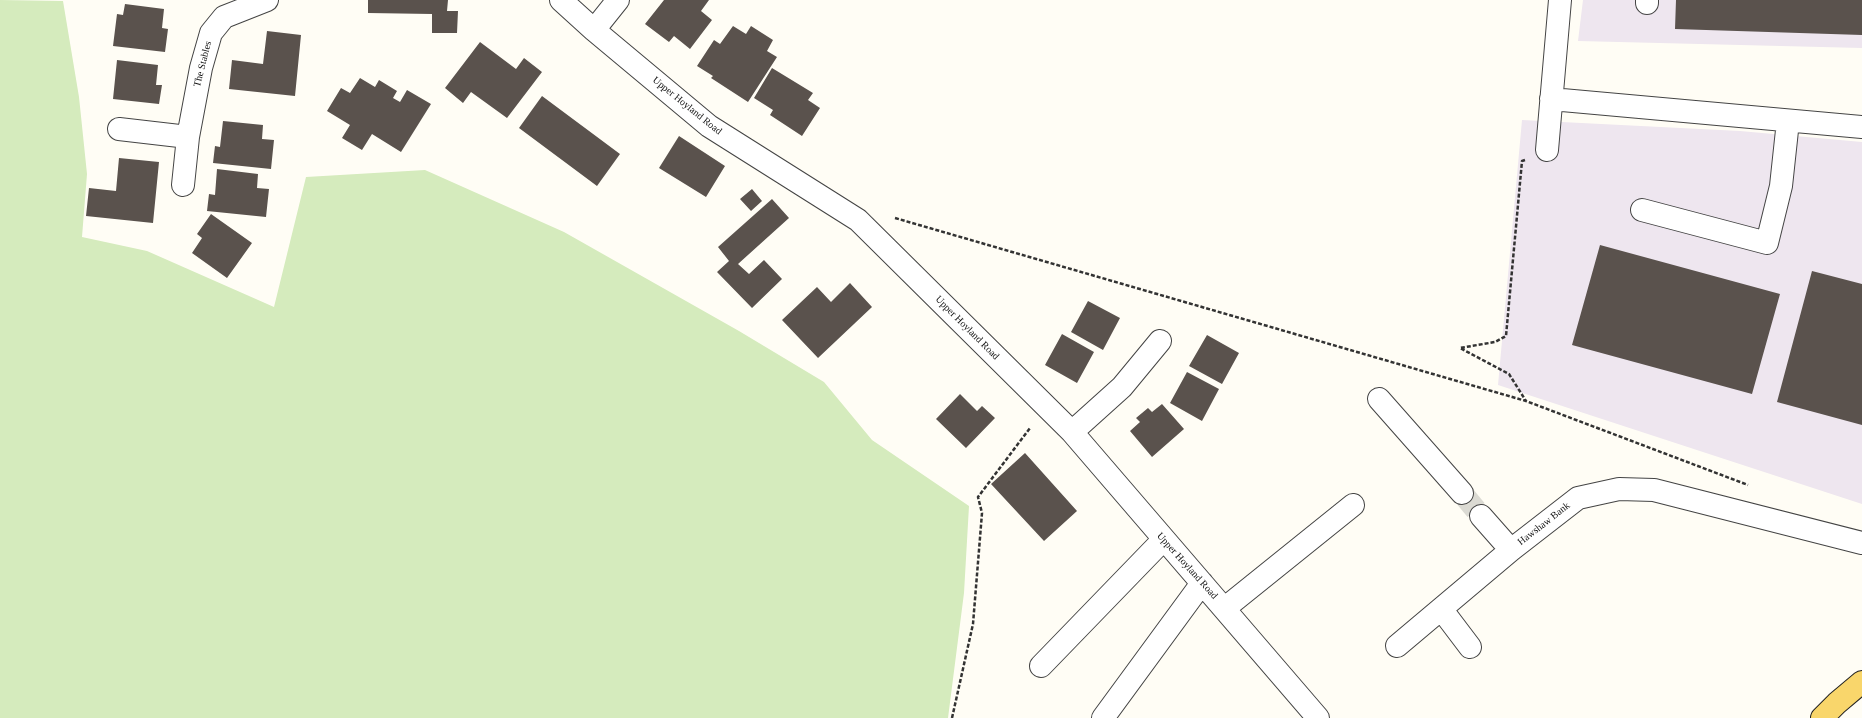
<!DOCTYPE html>
<style>
body{margin:0}
canvas{display:block;background:#fffdf5}
</style>
<canvas width="1862" height="718"></canvas>
<script>
const g = document.querySelector('canvas').getContext('2d');
g.lineJoin = 'round';
function fill(path, color) { g.fillStyle = color; g.fill(path, 'evenodd'); }
const poly = rows => new Path2D(rows.map(r => 'M' + r).join(''));
function trace(path, color, width, dash) { g.strokeStyle = color; g.lineWidth = width; g.lineCap = dash ? 'butt' : 'round'; g.setLineDash(dash || []); g.stroke(path); }
function drawText(font, color, halo, rows, align = 'center') {
  g.font = font + ' Georgia,serif'; g.lineWidth = 4; g.setLineDash([]); g.textBaseline = 'middle'; g.strokeStyle = halo; g.fillStyle = color; for (const [text, x, y, turn = 0] of rows) {
    g.save(); g.translate(x, y); g.rotate((+turn || 0) * Math.PI / 180); g.textAlign = isNaN(turn) ? turn : align; if (halo) g.strokeText(text, 0, 0); g.fillText(text, 0, 0); g.restore();
  }
}
const industrial = poly([
 [1583,0,1862,0,1862,48,1578,41],
 [1522,120,1740,131,1862,142,1862,504,1498,385]
]);
const green = poly([
 [0,0,63,1,79,97,87,174,82,237,147,251,274,307,306,177,425,170,564,232,739,331,824,382,872,440,969,506,964,593,948,718,0,718]
]);
const building = poly([
 [368,0,448,0,447,11,458,11,457,33,432,33,432,14,368,13],
 [664,0,709,0,701,11,712,20,690,49,674,36,669,42,645,24],
 [1676,0,1862,0,1862,35,1675,29],
 [125,4,164,9,162,28,168,29,165,52,113,46,117,14,123,15],
 [733,26,746,34,751,26,773,40,767,51,777,57,748,102,711,78,713,76,697,66,714,40,720,44],
 [267,31,301,35,295,96,229,89,232,60,263,64],
 [480,42,516,69,524,58,542,72,507,118,471,92,463,103,445,88],
 [117,60,158,65,156,85,162,85,159,104,113,99],
 [772,68,813,93,808,100,820,108,802,136,770,115,773,110,754,98],
 [360,78,375,87,379,80,397,91,393,98,400,102,407,90,431,104,401,152,372,134,362,150,342,138,350,125,327,111,341,88,350,93],
 [542,96,620,154,597,186,519,128],
 [223,121,263,125,262,139,274,140,271,169,213,163,215,146,220,147],
 [679,136,725,166,706,197,659,168],
 [119,158,159,162,153,223,86,216,89,188,116,191],
 [217,169,258,174,257,188,269,189,266,217,207,211,209,194,215,195],
 [752,189,762,201,751,211,740,199],
 [772,199,789,218,738,264,749,274,764,260,782,279,752,308,717,272,729,261,718,247],
 [211,214,252,243,227,278,192,253,202,238,197,234],
 [1600,245,1780,294,1752,394,1572,345],
 [1812,271,1862,284,1862,425,1777,402],
 [850,283,872,307,818,358,782,320,817,287,831,302],
 [1088,301,1120,318,1103,350,1071,332],
 [1062,334,1094,352,1077,383,1045,365],
 [1207,335,1239,353,1222,384,1189,366],
 [1187,372,1219,389,1202,421,1170,403],
 [960,394,977,411,982,406,995,418,966,448,936,419],
 [1162,404,1184,429,1152,457,1130,431,1140,422,1136,418,1148,408,1152,412],
 [1025,453,1077,511,1044,541,991,484]
]);
const minorTunnel = poly([
 [1462,493,1481,516]
]);
const path = poly([
 [1525,160,1522,161,1506,336,1495,342,1460,348,1509,374,1526,401],
 [895,218,1526,401,1748,485],
 [952,718,973,624,982,513,978,497,1030,428]
]);
const minor = poly([
 [561,0,594,30,709,126,858,220,1072,432,1318,718],
 [1647,3,1647,0],
 [594,30,618,0],
 [1551,99,1862,127],
 [119,129,188,137],
 [1547,150,1560,0],
 [183,185,188,137,201,68,211,33,224,17,267,0],
 [1642,210,1767,243,1781,186,1788,121],
 [1379,399,1462,493],
 [1072,432,1122,387,1160,341],
 [1481,516,1511,550],
 [1225,608,1353,505],
 [1442,610,1470,647],
 [1397,646,1511,550,1578,498,1619,489,1654,490,1862,543],
 [1041,666,1163,540],
 [1103,718,1202,583]
]);
const major = poly([
 [1822,718,1837,703,1862,682]
]);
const streetNames = [
 ["The Stables",203,64,-76],
 ["Upper Hoyland Road",687,106,39],
 ["Upper Hoyland Road",967,328,45],
 ["Hawshaw Bank",1544,524,-38],
 ["Upper Hoyland Road",1187,566,48]
];
fill(industrial, '#eee6ef');
fill(green, '#d5ebbd');
fill(building, '#5a524d');
trace(minorTunnel, '#dbdad3', 22, [22, 11]);
trace(minor, '#444', 24);
trace(major, '#222', 24);
trace(path, '#333', 2.5, [4, 2]);
trace(minor, '#fff', 22);
trace(major, '#f9d66b', 22);
drawText('10px', '#111', '#fff', streetNames);
</script>
